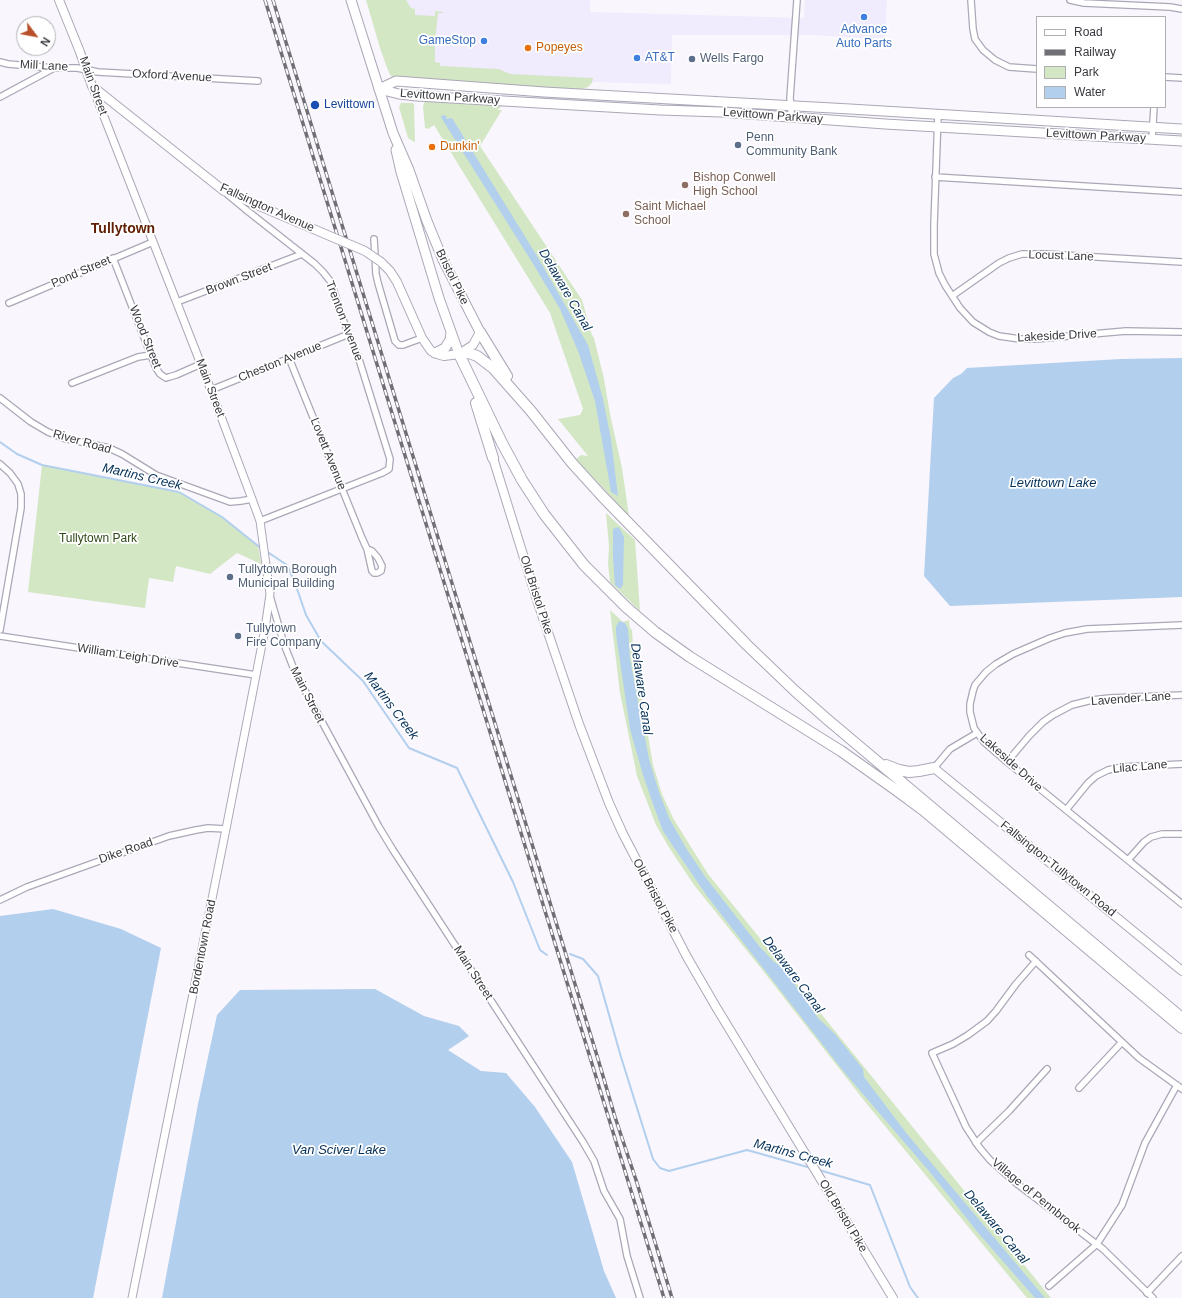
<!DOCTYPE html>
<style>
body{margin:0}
#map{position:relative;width:1182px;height:1298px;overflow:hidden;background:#f9f6fd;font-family:Helvetica,sans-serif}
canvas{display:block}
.legend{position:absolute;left:1036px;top:16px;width:130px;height:92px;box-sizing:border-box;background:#fff;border:1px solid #b0afb2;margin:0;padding:5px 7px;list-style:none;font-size:12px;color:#39373e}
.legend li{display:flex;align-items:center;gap:8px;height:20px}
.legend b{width:20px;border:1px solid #b0afb2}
.north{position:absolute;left:16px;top:16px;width:40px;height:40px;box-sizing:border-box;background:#fff;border:1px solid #b0afb2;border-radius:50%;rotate:122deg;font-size:11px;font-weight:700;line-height:16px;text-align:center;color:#39373e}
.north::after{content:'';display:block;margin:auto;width:14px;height:18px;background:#b8512b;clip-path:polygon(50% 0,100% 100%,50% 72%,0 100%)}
</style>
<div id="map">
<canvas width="1182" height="1298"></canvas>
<ul class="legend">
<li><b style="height:5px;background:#fff"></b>Road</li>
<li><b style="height:5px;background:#716f76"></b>Railway</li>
<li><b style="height:11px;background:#d3e7c5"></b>Park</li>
<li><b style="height:11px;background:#b2cfee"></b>Water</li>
</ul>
<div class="north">N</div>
</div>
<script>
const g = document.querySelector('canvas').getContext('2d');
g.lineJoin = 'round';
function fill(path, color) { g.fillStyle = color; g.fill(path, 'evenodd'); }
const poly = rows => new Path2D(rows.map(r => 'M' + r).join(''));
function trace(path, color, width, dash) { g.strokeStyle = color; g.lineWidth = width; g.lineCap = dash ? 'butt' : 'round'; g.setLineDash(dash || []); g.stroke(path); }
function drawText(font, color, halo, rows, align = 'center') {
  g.font = font + ' Helvetica,sans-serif'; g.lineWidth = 3.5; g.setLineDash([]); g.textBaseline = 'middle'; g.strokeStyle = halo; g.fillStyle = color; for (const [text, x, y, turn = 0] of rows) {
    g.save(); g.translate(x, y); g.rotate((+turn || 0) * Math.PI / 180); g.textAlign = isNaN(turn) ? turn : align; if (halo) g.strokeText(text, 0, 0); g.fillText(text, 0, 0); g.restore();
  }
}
const built = poly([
 [366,0,590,0,590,12,804,18,805,0,887,0,885,35,883,38,879,39,813,35,672,35,671,84,392,77,384,59]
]);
const green = poly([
 [366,0,406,0,411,8,415,9,415,15,435,16,435,11,443,12,443,13,438,13,435,42,435,62,440,63,440,66,499,69,510,74,593,78,592,83,588,87,580,90,441,80,392,77,389,73,380,48],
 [429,99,505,104,497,110,502,110,480,146,582,300,592,335,594,338,604,379,610,414,622,468,629,516,576,459,581,455,588,456,558,419,580,415,583,409,550,313,434,125,428,129,425,128,423,106,425,101],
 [401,103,412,103,414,104,415,142,414,142,408,138,399,107],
 [42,465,179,492,222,517,258,546,261,564,237,553,210,574,176,566,173,582,149,578,145,608,28,592],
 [606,513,635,540,640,611,610,582,608,564,609,546],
 [610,610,623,622,629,620,630,628,632,630,633,646,653,765,662,794,673,818,686,839,708,874,1051,1298,1027,1298,866,1103,764,972,694,885,670,849,656,825,637,776,620,693]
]);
const water = poly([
 [443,115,446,116,447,117,446,118,446,119,452,118,537,256,588,345,603,399,611,439,618,496,611,492,610,486,595,401,578,351,560,309,532,262,442,119,441,117],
 [1182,358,1182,597,950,606,924,576,934,398,953,378,961,374,967,368,1121,359],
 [618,527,620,529,624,537,623,585,620,589,615,585,613,557,613,529],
 [619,621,625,623,628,629,630,659,649,759,658,789,669,818,686,848,706,878,759,946,773,961,784,969,818,1018,835,1034,863,1069,864,1077,907,1134,1045,1298,1035,1298,980,1235,929,1171,844,1072,707,896,675,849,663,831,653,804,643,775,630,729,616,634,616,627],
 [53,909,121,929,161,948,93,1298,0,1298,0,916],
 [375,989,424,1016,459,1026,469,1036,448,1050,481,1071,506,1073,535,1107,572,1162,604,1271,616,1298,162,1298,198,1104,217,1015,240,990]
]);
const stream = poly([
 [0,442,17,454,42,465,179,492,222,517,262,549],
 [266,551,287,565,295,583,306,615,321,641,363,681,409,748,457,768,513,882,540,950,547,955],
 [570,954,583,959,598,976,621,1057,653,1159,660,1168,669,1171,747,1150,811,1168],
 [819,1170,870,1185,910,1287,918,1298]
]);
const minor = poly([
 [971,0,973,29,975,39,983,50,995,60,1009,67,1037,69],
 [1070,0,1084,3,1170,7,1182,9],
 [0,62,8,64,54,68,77,68,98,72,258,81],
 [1165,77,1182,78],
 [0,97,54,68],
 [938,115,934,225,934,254,939,273,945,285,960,308,973,322,989,332,999,336,1020,339,1035,339,1126,331,1182,332],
 [791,117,791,106,790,98,797,0],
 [1152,139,1154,107],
 [935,177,1182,192],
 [228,195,245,209,315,264,323,272,331,282,344,322,358,356,390,459,389,469,382,473,260,521],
 [374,239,376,274,378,283,395,341,399,345,403,345,422,338],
 [113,258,156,368,160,374,166,378,169,377,176,375,201,364],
 [952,296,999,263,1009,258,1022,254,1046,254,1182,262],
 [177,302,302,254],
 [9,303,153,242],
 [289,358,362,538,367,549,372,551,378,558,382,566,381,571,377,573,374,573,372,571,367,549],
 [72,383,138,357,151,355],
 [211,390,349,334],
 [0,398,31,422,48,432,63,438,109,448,122,454,156,475,230,502,241,501,252,499],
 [0,464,10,473,18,484,21,494,21,508,0,630],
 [270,596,284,644,295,672,379,827,393,850,583,1142,594,1161,604,1191,620,1219,627,1256,640,1298],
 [1182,625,1087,629,1065,633,1050,638,1013,654,996,664,986,672,975,685,973,691,970,704,970,712,974,728,984,742,1007,762,1182,904],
 [0,636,256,675],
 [1007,762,1029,736,1043,722,1053,715,1072,705,1092,700,1110,698,1182,695],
 [934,768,950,749,977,733],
 [1066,810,1088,783,1096,776,1108,770,1122,767,1182,764],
 [1128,860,1144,842,1151,837,1162,834,1182,834],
 [0,900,27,887,169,836,196,830,208,828,226,829],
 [1029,955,1139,1058,1182,1089],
 [1036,961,1016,984,996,1011,987,1021,968,1035,953,1044,932,1053,966,1127,979,1147,990,1160,1016,1183,1103,1249,1153,1298],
 [1079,1088,1122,1042],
 [976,1143,1009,1111,1047,1069],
 [1049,1286,1097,1244,1122,1205,1145,1143,1177,1085],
 [1147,1293,1182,1256]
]);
const tertiary = poly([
 [92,86,211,390,252,499,260,521,270,594,265,629,226,829,132,1298]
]);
const secondary = poly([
 [59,0,80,52,92,86,224,191,311,228],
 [381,262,390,271,397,282,422,338,431,351,440,355,444,356,459,354,473,345,480,332],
 [493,458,538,603,579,724,609,803,623,834,687,957,716,1007,893,1298],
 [934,768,1182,971]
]);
const primary = poly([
 [379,89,396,81,544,92,850,109,1182,129],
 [379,89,399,94,417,96,660,110,721,112,885,124,1182,141]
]);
const trunk = poly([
 [351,0,393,133,409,170,427,221,443,260,480,332],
 [396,150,401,172,439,298,459,354],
 [435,353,445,348,450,340,451,333]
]);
const motorway = poly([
 [480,332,507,376],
 [476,403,493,458],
 [886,765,899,770,909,772,919,771,934,768],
 [1182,1018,828,720,795,691,747,645,602,496,572,463,531,411,493,368,477,356,469,353,459,354,502,443,522,480,544,514,584,565,626,607,655,632,690,657,841,751,896,790,923,810,1182,1028]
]);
const rail = poly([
 [265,0,664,1298],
 [273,0,598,1059,615,1117,637,1183,672,1298]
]);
const secondaryBridge = poly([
 [311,228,365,251,381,262]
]);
const markers = [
 [864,17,4,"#3f7fe0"],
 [484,41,4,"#3f7fe0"],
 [528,48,4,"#e8710a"],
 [637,58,4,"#3f7fe0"],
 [692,59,4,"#5c6f8a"],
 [315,105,5,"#1a4fb4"],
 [738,145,4,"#5c6f8a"],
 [432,147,4,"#e8710a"],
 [685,185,4,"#8d6e63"],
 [626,214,4,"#8d6e63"],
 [230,577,4,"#5c6f8a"],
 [238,636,4,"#5c6f8a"]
];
const shopNames = [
 ["Advance",864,30],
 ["Auto Parts",864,44],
 ["GameStop",476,41,"right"],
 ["AT&T",645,58,"left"]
];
const foodNames = [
 ["Popeyes",536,48],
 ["Dunkin'",440,147]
];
const serviceNames = [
 ["Wells Fargo",700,59],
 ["Penn",746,138],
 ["Community Bank",746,152],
 ["Tullytown Borough",238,570],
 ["Municipal Building",238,584],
 ["Tullytown",246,629],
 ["Fire Company",246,643]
];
const streetNames = [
 ["Mill Lane",44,66,3],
 ["Oxford Avenue",172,76,3],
 ["Main Street",93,86,70],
 ["Levittown Parkway",450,97,4],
 ["Levittown Parkway",773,116,4],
 ["Levittown Parkway",1096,136,3],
 ["Fallsington Avenue",267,208,24],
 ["Locust Lane",1061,256,2],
 ["Pond Street",81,272,-23],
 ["Bristol Pike",452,277,64],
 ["Brown Street",239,279,-21],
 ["Trenton Avenue",344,321,69],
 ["Lakeside Drive",1057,336,-3],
 ["Wood Street",145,337,68],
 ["Cheston Avenue",280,362,-22],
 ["Main Street",210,388,69],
 ["River Road",82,442,16],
 ["Lovett Avenue",328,454,68],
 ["Old Bristol Pike",536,595,72],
 ["William Leigh Drive",128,656,9],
 ["Main Street",307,695,63],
 ["Lavender Lane",1131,699,-4],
 ["Lakeside Drive",1011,763,42],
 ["Lilac Lane",1140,767,-5],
 ["Dike Road",126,851,-19],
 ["Fallsington-Tullytown Road",1058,869,39],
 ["Old Bristol Pike",655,896,62],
 ["Bordentown Road",203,947,-79],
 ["Main Street",473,973,57],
 ["Village of Pennbrook",1036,1196,39],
 ["Old Bristol Pike",843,1216,59]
];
const transitNames = [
 ["Levittown",324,105]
];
const educationNames = [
 ["Bishop Conwell",693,178],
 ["High School",693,192],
 ["Saint Michael",634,207],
 ["School",634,221]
];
const parkNames = [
 ["Tullytown Park",98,539]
];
const waterNames = [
 ["Delaware Canal",565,290,60],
 ["Martins Creek",142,477,13],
 ["Levittown Lake",1053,483],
 ["Delaware Canal",641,689,82],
 ["Martins Creek",391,706,53],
 ["Delaware Canal",793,975,53],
 ["Van Sciver Lake",339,1150],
 ["Martins Creek",793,1154,15],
 ["Delaware Canal",996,1227,50]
];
const quarterNames = [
 ["Tullytown",123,229]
];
fill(built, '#f1ebfe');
fill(green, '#d3e7c5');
fill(water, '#b2cfee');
trace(stream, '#b2cfee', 2);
trace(minor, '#aca7b7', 8);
trace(tertiary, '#aca7b7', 9);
trace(secondary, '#aca7b7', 10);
trace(primary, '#aca7b7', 11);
trace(trunk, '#aca7b7', 11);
trace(motorway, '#aca7b7', 12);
trace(minor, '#fff', 5.5);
trace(tertiary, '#fff', 7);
trace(secondary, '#fff', 8);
trace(primary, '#fff', 9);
trace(trunk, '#fff', 9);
trace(motorway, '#fff', 10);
trace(rail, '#716f76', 3.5);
trace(rail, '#fff', 2, [6]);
trace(secondaryBridge, '#aca7b7', 10, []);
trace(secondaryBridge, '#fff', 8);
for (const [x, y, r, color] of markers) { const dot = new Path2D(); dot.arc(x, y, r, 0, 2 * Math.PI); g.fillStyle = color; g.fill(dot); trace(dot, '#fff', 1.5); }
drawText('12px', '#366cbe', '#fff', shopNames);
drawText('12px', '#c56008', '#fff', foodNames, 'left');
drawText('12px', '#4e5e75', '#fff', serviceNames, 'left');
drawText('12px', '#39373e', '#fff', streetNames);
drawText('12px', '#164399', '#fff', transitNames, 'left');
drawText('12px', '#785e54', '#fff', educationNames, 'left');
drawText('12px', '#2f4915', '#fff', parkNames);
drawText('italic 13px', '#043058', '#fff', waterNames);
drawText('bold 14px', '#622107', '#fff', quarterNames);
</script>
